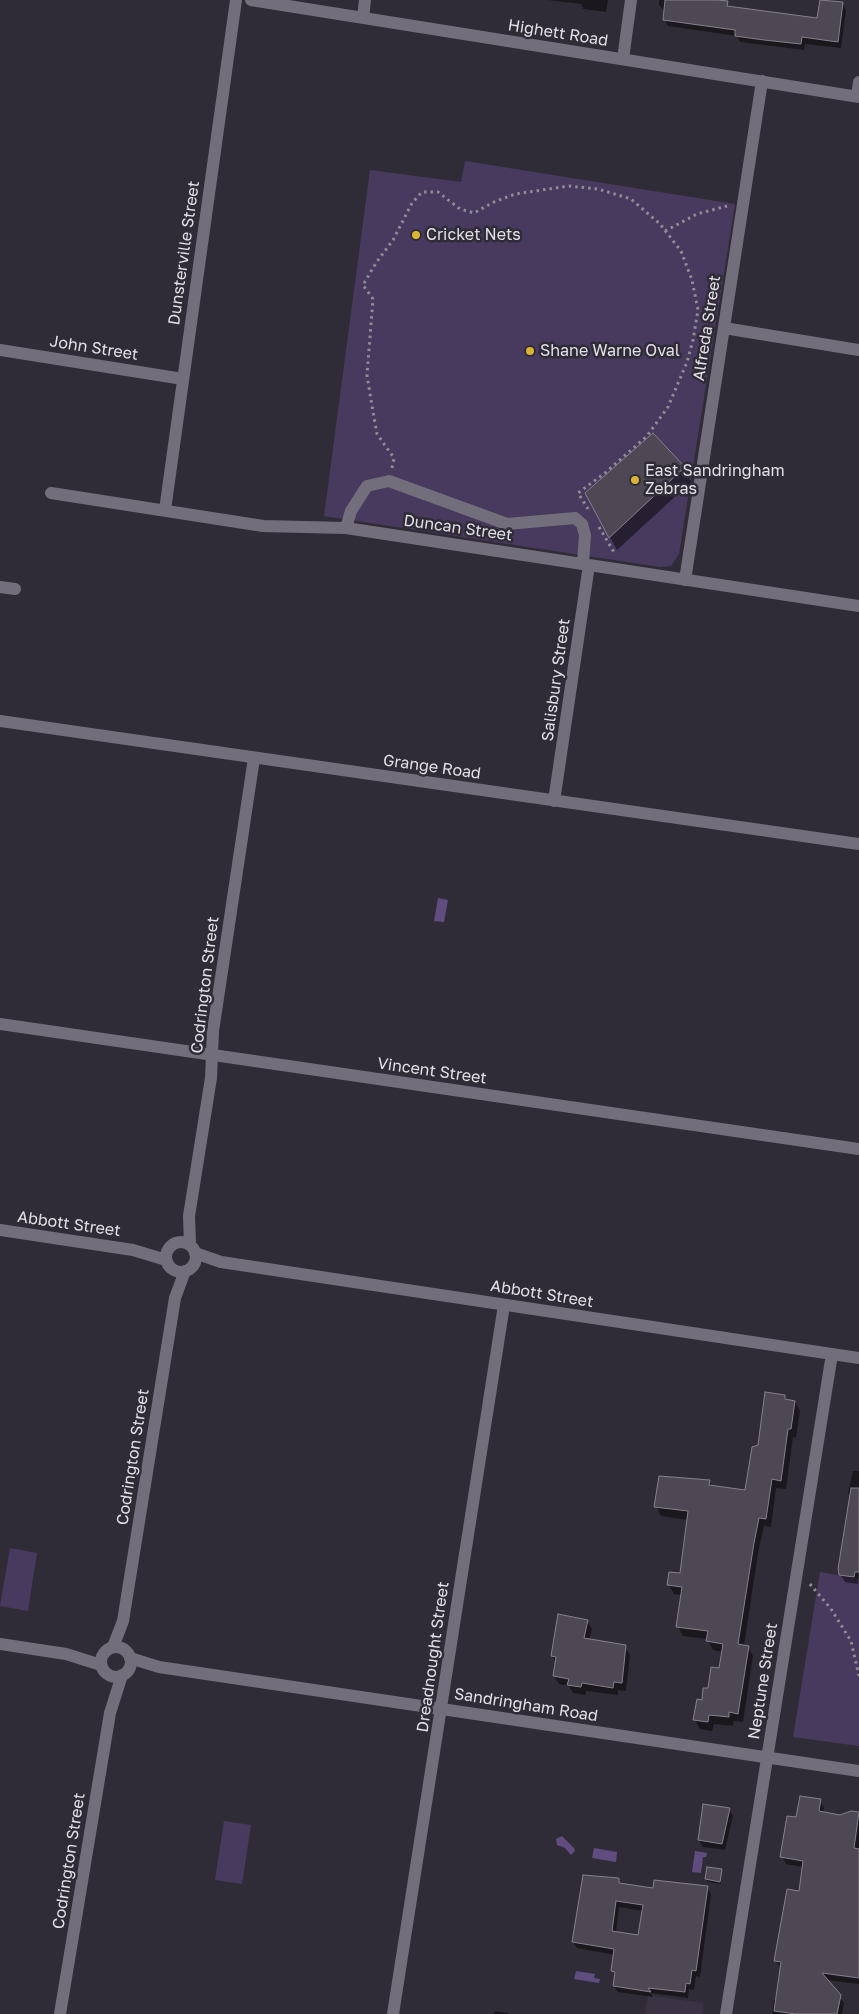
<!DOCTYPE html>
<style>
body{margin:0}
canvas{display:block;background:#302c37}
</style>
<canvas width="859" height="2014"></canvas>
<script>
const g = document.querySelector('canvas').getContext('2d');
g.lineJoin = 'round';
function fill(path, color) { g.fillStyle = color; g.fill(path, 'evenodd'); }
const poly = rows => new Path2D(rows.map(r => 'M' + r).join(''));
function trace(path, color, width, dash) { g.strokeStyle = color; g.lineWidth = width; g.lineCap = dash ? 'butt' : 'round'; g.setLineDash(dash || []); g.stroke(path); }
function drawText(font, color, halo, rows, align = 'center') {
  g.font = font + ' "Golos Text",sans-serif'; g.lineWidth = 5; g.setLineDash([]); g.textBaseline = 'middle'; g.strokeStyle = halo; g.fillStyle = color; for (const [text, x, y, turn = 0] of rows) {
    g.save(); g.translate(x, y); g.rotate((+turn || 0) * Math.PI / 180); g.textAlign = isNaN(turn) ? turn : align; if (halo) g.strokeText(text, 0, 0); g.fillText(text, 0, 0); g.restore();
  }
}
const built = poly([
 [648,1995,704,2003,702,2014,645,2014]
]);
const green = poly([
 [465,161,735,204,679,554,671,566,660,567,324,516,370,170,461,182],
 [10,1548,37,1553,28,1611,0,1606],
 [820,1572,859,1579,859,1746,793,1737],
 [224,1821,251,1825,242,1884,215,1880]
]);
const water = poly([
 [438,898,448,900,444,922,434,921],
 [562,1836,574,1848,575,1851,571,1855,565,1848,557,1845,556,1839],
 [594,1848,617,1852,616,1862,592,1858],
 [695,1851,707,1853,706,1857,703,1857,701,1873,692,1872],
 [576,1971,595,1974,594,1978,600,1979,599,1983,574,1979]
]);
const shadow = poly([
 [548,0,608,0,606,12,583,9,581,4],
 [659,0,710,0,727,3,730,8,818,20,842,3,846,10,841,48,805,44,804,50,740,42,737,36,668,26,664,19,665,12,659,5],
 [684,468,691,482,617,550,610,537],
 [785,1396,787,1400,795,1402,800,1411,796,1438,793,1437,786,1489,776,1488,771,1527,764,1526,758,1553,744,1646,748,1647,753,1656,743,1722,734,1721,733,1726,714,1724,712,1731,700,1729,695,1720,720,1670,723,1652,713,1650,707,1639,683,1636,678,1626,682,1595,674,1594,669,1585,681,1575,688,1520,661,1516,656,1506,709,1481,713,1487,746,1492,759,1446],
 [853,1471,859,1471,858,1584,845,1582,840,1574,851,1500,848,1493],
 [587,1621,592,1629,589,1640,625,1647,630,1655,626,1691,618,1690,618,1695,586,1691,585,1695,573,1693,569,1686,559,1684,554,1676,556,1662,552,1656],
 [820,1800,824,1808,823,1813,840,1816,851,1812,859,1813,859,1984,827,1980,844,2003,842,2014,772,2014,774,2000,777,2001,782,1968,775,1961,800,1892,803,1867,786,1864,782,1856,797,1819],
 [729,1809,733,1816,725,1850,703,1847,699,1840],
 [721,1871,721,1884,708,1882,706,1879],
 [618,1880,621,1885,654,1889,707,1887,711,1894,700,1977,696,1976,694,1990,689,1989,688,1998,651,1993,653,1997,618,1992,614,1986,616,1976,613,1971,615,1955,577,1948,573,1942],
 [619,1907,643,1911,639,1937,616,1933],
 [495,2011,508,2013,509,2014,494,2014]
]);
const building = poly([
 [665,0,718,0,728,1,727,6,817,18,820,0,843,2,838,42,802,37,801,44,764,40,735,36,735,30,663,20,665,0],
 [653,433,685,467,609,538,585,493,653,433],
 [765,1392,785,1395,785,1399,795,1401,791,1429,788,1429,781,1481,772,1479,766,1519,759,1518,754,1543,738,1644,749,1646,738,1714,729,1712,729,1717,709,1715,708,1722,693,1720,697,1699,702,1700,703,1688,708,1688,711,1667,719,1668,723,1644,706,1641,708,1631,676,1627,682,1587,667,1585,669,1572,680,1573,688,1511,654,1507,659,1476,710,1480,709,1485,745,1490,752,1447,758,1445,765,1392],
 [851,1488,859,1488,859,1572,855,1572,854,1577,839,1575,838,1569,851,1488],
 [558,1614,588,1620,584,1638,626,1645,622,1683,614,1682,613,1688,582,1683,581,1687,567,1685,569,1679,553,1676,556,1657,551,1656,558,1614],
 [800,1796,821,1799,819,1811,840,1815,851,1811,859,1812,854,1848,859,1849,859,1978,822,1973,841,1995,837,2014,796,2014,774,2011,781,1962,774,1961,787,1889,799,1891,803,1861,780,1857,787,1816,796,1817,800,1796],
 [703,1804,730,1808,722,1844,698,1840,703,1804],
 [707,1867,722,1869,720,1882,705,1879,707,1867],
 [583,1875,619,1878,619,1883,653,1888,654,1880,708,1886,696,1971,692,1970,690,1984,686,1983,685,1992,648,1988,651,1992,613,1986,615,1972,611,1971,614,1949,572,1942,583,1875],
 [616,1901,643,1905,638,1935,612,1931,616,1901]
]);
const path = poly([
 [665,231,697,214,727,206],
 [392,468,394,458,377,434,372,406,367,375,373,299,363,285,376,263,393,240,412,203,422,192,438,192,460,209,474,213,494,202,515,194,569,186,598,189,631,199,660,224,681,251,692,280,698,310,693,340,687,362,668,407,647,436,605,473,578,493,588,509],
 [599,527,615,554],
 [810,1584,831,1609,851,1641,859,1676]
]);
const minor = poly([
 [251,0,859,97],
 [363,18,365,0],
 [623,59,631,0],
 [857,96,859,82],
 [724,328,859,350],
 [0,350,183,379],
 [51,493,263,526,346,528,859,606],
 [165,510,236,0],
 [346,528,351,511,367,486,389,481,507,524,575,518,582,524,585,535,583,563],
 [685,580,762,81],
 [0,587,15,589],
 [0,721,859,844],
 [554,801,589,565],
 [0,1024,859,1149],
 [0,1230,133,1250,166,1260],
 '166 1257a15 15 0 1 1 30 0a15 15 0 1 1-30 0Z',
 [190,1245,189,1216,211,1078,213,1031,254,758],
 [195,1253,221,1262,859,1358],
 [0,1644,66,1654,101,1665],
 [113,1647,123,1621,175,1298,185,1271],
 '101 1662a15 15 0 1 1 30 0a15 15 0 1 1-30 0Z',
 [130,1658,159,1667,859,1771],
 [60,2014,110,1713,122,1675],
 [393,2014,504,1305],
 [726,2014,832,1354]
]);
const markers = [
 [416,235,5,"#d9b334"],
 [530,351,5,"#d9b334"],
 [635,480,5,"#d9b334"]
];
const streetNames = [
 ["Highett Road",558,33,9],
 ["Dunsterville Street",184,253,-82],
 ["Alfreda Street",707,328,-81],
 ["John Street",94,348,9],
 ["Duncan Street",458,528,8],
 ["Salisbury Street",556,680,-82],
 ["Grange Road",432,767,8],
 ["Codrington Street",205,985,-83],
 ["Vincent Street",432,1071,8],
 ["Abbott Street",69,1224,8],
 ["Abbott Street",542,1294,9],
 ["Codrington Street",133,1457,-81],
 ["Dreadnought Street",433,1657,-82],
 ["Neptune Street",763,1681,-81],
 ["Sandringham Road",526,1705,9],
 ["Codrington Street",69,1861,-81]
];
const poiNames = [
 ["Cricket Nets",426,235],
 ["Shane Warne Oval",540,351],
 ["East Sandringham",645,471],
 ["Zebras",645,489]
];
fill(built, '#393344');
fill(green, '#483a5e');
fill(water, '#614c80');
fill(shadow, '#0007');
fill(building, '#4d4854');
trace(building, '#84808d', 1);
trace(path, '#8f8c95', 3, [2.5, 4]);
trace(minor, '#726e7b', 12);
for (const [x, y, r, color] of markers) { const dot = new Path2D(); dot.arc(x, y, r, 0, 2 * Math.PI); g.fillStyle = color; g.fill(dot); trace(dot, '#302c37', 2); }
drawText('16px', '#e2dfe7', '#302c37', streetNames);
drawText('16px', '#e2dfe7', '#302c37', poiNames, 'left');
</script>
